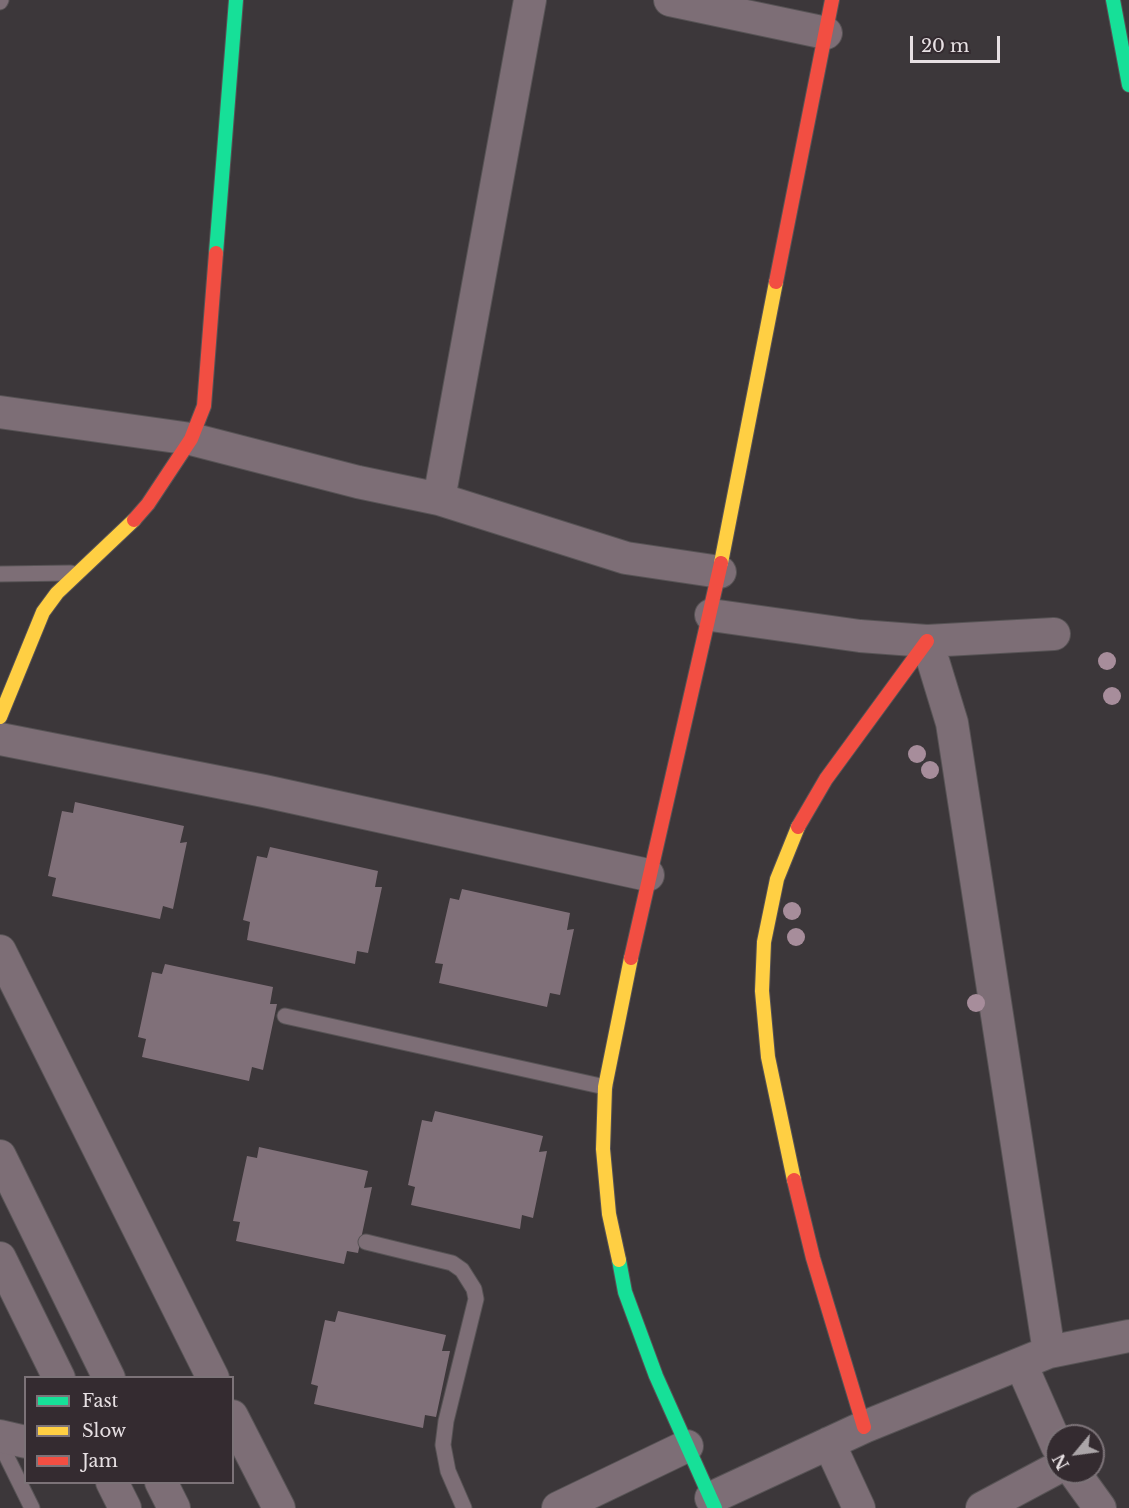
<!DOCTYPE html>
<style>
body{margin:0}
#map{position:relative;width:1129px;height:1508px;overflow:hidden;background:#3c373a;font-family:"Libre Baskerville",serif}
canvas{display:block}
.legend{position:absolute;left:24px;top:1376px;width:210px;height:108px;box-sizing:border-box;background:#342b30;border:2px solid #7c7378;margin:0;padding:8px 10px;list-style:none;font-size:18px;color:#e7e0e3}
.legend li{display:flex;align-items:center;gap:12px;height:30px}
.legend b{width:30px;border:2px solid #7c7378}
.north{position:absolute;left:1045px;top:1424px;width:60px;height:60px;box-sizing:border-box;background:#342b30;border:2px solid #7c7378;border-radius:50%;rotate:241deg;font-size:16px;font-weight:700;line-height:24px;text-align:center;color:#e7e0e3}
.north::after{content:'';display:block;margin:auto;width:21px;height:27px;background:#aba5a8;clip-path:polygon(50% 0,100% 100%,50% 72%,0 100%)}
.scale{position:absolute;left:910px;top:36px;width:90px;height:27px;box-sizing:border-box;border:3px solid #e7e0e3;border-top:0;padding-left:8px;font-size:18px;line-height:21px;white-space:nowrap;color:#e7e0e3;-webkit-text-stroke:4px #342b30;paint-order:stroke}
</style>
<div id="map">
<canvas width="1129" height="1508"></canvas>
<ul class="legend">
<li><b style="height:8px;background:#16e098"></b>Fast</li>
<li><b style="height:8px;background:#ffcf43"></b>Slow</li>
<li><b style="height:8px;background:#f24e42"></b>Jam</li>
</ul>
<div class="north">N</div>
<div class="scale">20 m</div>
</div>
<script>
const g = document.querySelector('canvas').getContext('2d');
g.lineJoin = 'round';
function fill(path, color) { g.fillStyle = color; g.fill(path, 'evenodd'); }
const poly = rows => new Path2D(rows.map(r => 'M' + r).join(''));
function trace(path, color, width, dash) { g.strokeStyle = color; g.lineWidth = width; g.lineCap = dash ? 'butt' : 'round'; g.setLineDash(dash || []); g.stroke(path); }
const building = poly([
 [75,802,184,826,180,843,187,842,173,909,163,906,160,919,52,896,56,878,48,876,62,811,73,813],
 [270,847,378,871,375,887,382,887,368,953,357,951,355,964,247,940,250,922,243,920,257,856,267,858],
 [462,889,570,913,567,930,574,929,560,995,550,993,547,1007,439,983,443,964,435,963,450,898,459,900],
 [165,964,273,987,270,1004,277,1004,263,1070,252,1067,249,1081,142,1057,146,1039,138,1037,152,972,162,974],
 [435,1111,543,1136,539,1152,547,1151,533,1218,522,1215,520,1229,411,1205,415,1187,408,1185,422,1120,432,1122],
 [259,1147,368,1171,364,1188,372,1187,358,1253,347,1251,344,1264,236,1241,240,1222,233,1221,247,1156,257,1158],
 [338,1311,446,1335,442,1351,450,1351,436,1417,425,1415,423,1428,314,1404,318,1386,311,1384,325,1320,335,1322]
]);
const lane = poly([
 [0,2,1,0],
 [0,574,71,573],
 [285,1016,605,1087],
 [366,1242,452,1263,462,1270,474,1289,476,1299,446,1421,443,1445,448,1471,464,1508],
 [0,1443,32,1508]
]);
const street = poly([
 [670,0,826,33],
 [0,412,191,439,358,482,439,499,626,558,720,572],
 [439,499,530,0],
 [711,615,860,636,927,641,1054,634],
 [927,641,952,723,1049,1352],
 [0,739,264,791,648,875],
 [0,951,213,1378],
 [0,1156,109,1378],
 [0,1258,59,1378],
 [1021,1364,1057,1446],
 [232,1416,279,1508],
 [0,1436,26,1442],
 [829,1443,859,1508],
 [1074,1472,1100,1508],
 [112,1482,125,1508],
 [161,1482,174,1508],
 [711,1498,864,1427,1049,1352,1129,1336],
 [558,1508,687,1446],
 [982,1508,1057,1468]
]);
const fast = poly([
 [1113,0,1129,85],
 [216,253,236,0],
 [619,1260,625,1292,656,1376,715,1508]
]);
const slow = poly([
 [721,563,776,282],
 [0,717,43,612,57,593,134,520],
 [794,1180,768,1057,762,991,764,942,777,879,798,827],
 [619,1260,609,1214,603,1149,605,1087,631,958]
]);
const jam = poly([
 [776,282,832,0],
 [134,520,148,504,191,439,204,406,216,253],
 [798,827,826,779,927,641],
 [631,958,721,563],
 [794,1180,813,1258,864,1427]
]);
const trees = [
 [1107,661],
 [1112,696],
 [917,754],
 [930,770],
 [792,911],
 [796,937],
 [976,1003]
];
fill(building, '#807079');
trace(lane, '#575355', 17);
trace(street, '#575355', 34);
trace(fast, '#575355', 16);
trace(slow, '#575355', 16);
trace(jam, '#575355', 16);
trace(lane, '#7d6e76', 15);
trace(street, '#7d6e76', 32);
trace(fast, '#16e098', 14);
trace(slow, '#ffcf43', 14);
trace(jam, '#f24e42', 14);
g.fillStyle = '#a78d9b';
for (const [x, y] of trees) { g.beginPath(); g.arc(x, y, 9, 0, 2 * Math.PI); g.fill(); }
</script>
